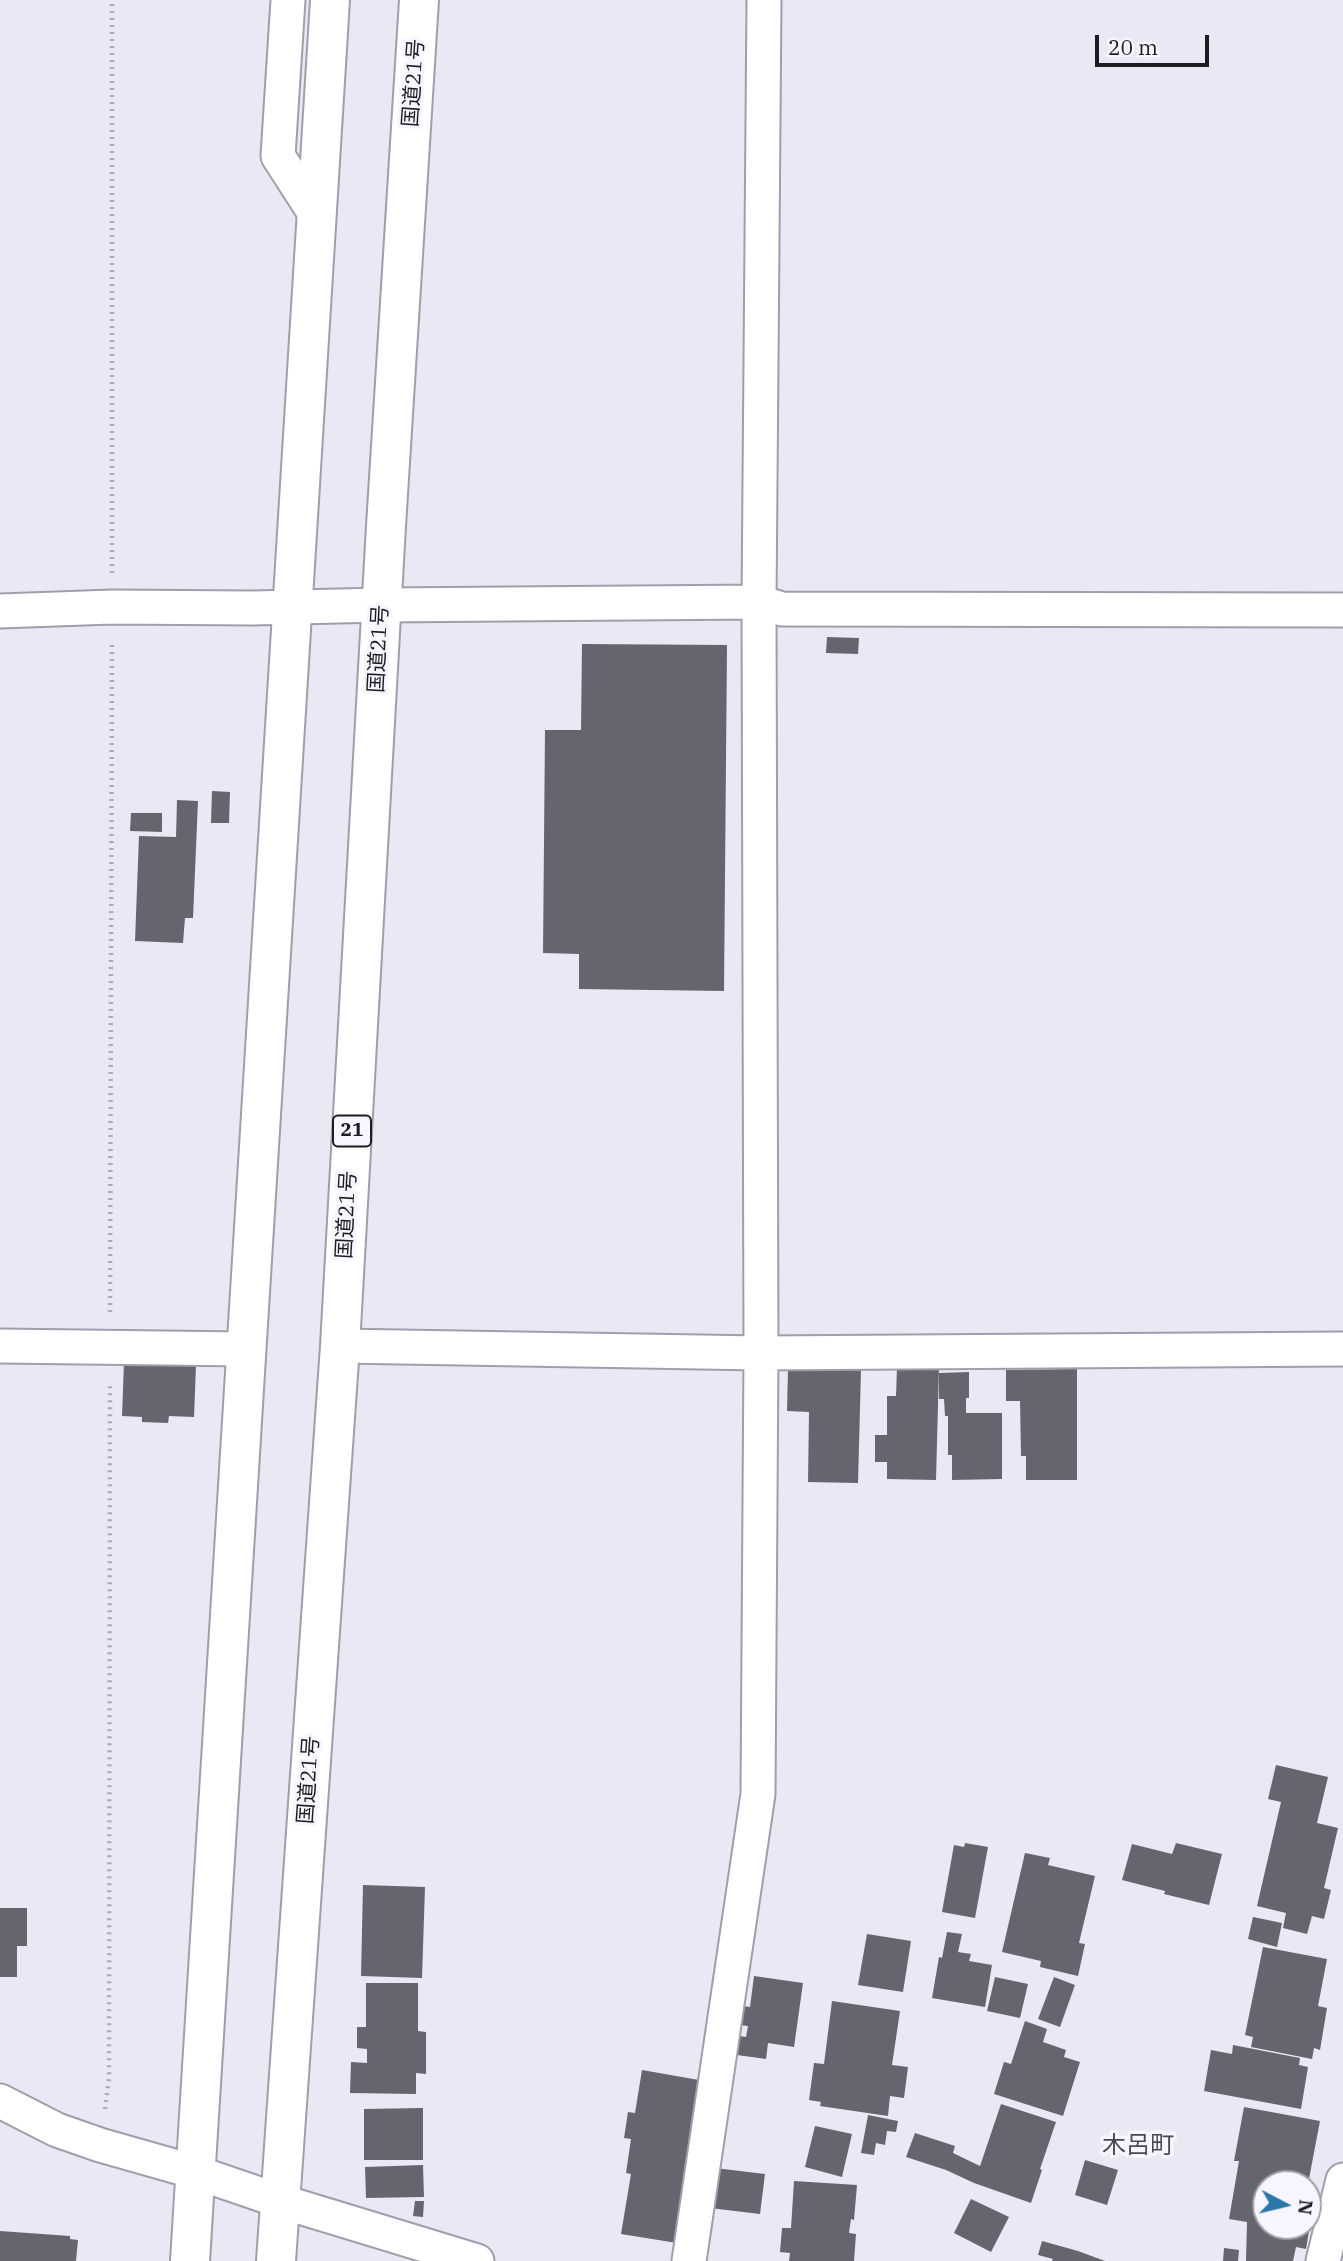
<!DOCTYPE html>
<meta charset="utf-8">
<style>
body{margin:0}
#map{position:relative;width:1343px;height:2261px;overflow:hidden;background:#e9e8f5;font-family:"IBM Plex Serif",serif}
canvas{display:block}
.north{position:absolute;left:1252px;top:2170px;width:70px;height:70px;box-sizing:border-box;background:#f7f6fe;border:2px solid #a09fa6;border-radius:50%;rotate:97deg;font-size:19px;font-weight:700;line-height:28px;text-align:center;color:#1d1d21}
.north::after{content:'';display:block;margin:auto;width:24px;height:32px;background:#2c78ab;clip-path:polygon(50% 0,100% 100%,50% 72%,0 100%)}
.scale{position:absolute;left:1095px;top:35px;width:114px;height:32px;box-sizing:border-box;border:4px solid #1d1d21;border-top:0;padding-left:9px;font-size:21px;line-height:24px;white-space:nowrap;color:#1d1d21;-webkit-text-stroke:5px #f7f6fe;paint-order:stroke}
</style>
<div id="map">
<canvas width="1343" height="2261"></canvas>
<div class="north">N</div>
<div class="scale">20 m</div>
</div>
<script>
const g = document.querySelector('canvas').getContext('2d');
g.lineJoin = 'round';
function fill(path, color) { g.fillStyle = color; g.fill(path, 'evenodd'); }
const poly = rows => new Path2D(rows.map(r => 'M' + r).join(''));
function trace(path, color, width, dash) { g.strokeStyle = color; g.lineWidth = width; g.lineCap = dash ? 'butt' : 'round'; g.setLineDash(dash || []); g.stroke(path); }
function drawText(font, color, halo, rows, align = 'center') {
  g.font = font + ' "IBM Plex Serif","Noto Sans JP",serif'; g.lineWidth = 7; g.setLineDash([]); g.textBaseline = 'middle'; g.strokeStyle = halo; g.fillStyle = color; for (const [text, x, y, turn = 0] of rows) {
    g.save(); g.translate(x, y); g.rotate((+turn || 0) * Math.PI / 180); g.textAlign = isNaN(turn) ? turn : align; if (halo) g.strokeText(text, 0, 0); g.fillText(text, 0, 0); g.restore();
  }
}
const building = poly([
 [827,637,859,638,858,654,826,653],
 [582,644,727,645,724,991,579,989,579,954,543,953,545,730,581,730],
 [212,791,230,792,229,823,211,823],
 [177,800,198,801,193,918,185,918,183,943,135,941,139,836,176,837],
 [131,813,162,813,162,832,130,831],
 [124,1362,196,1365,194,1417,169,1416,168,1423,142,1422,142,1417,122,1416],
 [897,1367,939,1368,936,1480,887,1479,887,1462,875,1462,875,1435,887,1435,887,1396,896,1396],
 [788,1369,861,1370,858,1483,808,1482,809,1412,787,1411],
 [1077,1369,1077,1480,1026,1480,1026,1456,1021,1456,1020,1401,1006,1401,1006,1370],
 [969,1372,969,1398,966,1398,966,1413,1002,1413,1002,1479,952,1480,952,1455,948,1455,948,1416,945,1416,944,1399,939,1399,939,1373],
 [1276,1765,1328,1777,1317,1823,1338,1828,1324,1888,1331,1890,1324,1919,1312,1916,1307,1934,1283,1928,1286,1913,1257,1906,1281,1802,1268,1799],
 [965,1843,988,1847,975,1918,942,1912,954,1845,964,1847],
 [1176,1843,1222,1854,1209,1905,1164,1894,1165,1891,1122,1880,1132,1844,1172,1854],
 [1025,1853,1050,1858,1048,1865,1095,1876,1079,1943,1085,1944,1078,1976,1040,1967,1041,1961,1002,1952],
 [363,1885,425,1887,422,1978,361,1976],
 [0,1908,27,1908,27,1946,17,1946,17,1977,0,1977],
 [1253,1917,1282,1923,1277,1947,1248,1939],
 [947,1932,962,1934,958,1952,971,1954,969,1961,992,1965,985,2007,932,1998,939,1957,942,1958],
 [867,1934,911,1941,903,1992,858,1985],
 [1263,1947,1327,1959,1318,2006,1327,2008,1320,2050,1314,2048,1312,2059,1251,2047,1253,2037,1245,2035],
 [754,1976,803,1983,794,2047,768,2043,766,2059,737,2055,740,2036,746,2037,748,2026,740,2025,743,2006,750,2007],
 [995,1977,1028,1984,1020,2018,987,2011],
 [1054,1977,1075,1985,1060,2027,1038,2019],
 [366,1983,418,1983,418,2031,426,2032,426,2074,416,2073,416,2094,350,2093,351,2062,367,2063,367,2049,357,2048,357,2027,366,2027],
 [832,2001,900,2011,892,2065,908,2067,904,2098,890,2096,888,2116,820,2106,821,2102,809,2100,814,2063,824,2064],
 [1025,2021,1047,2029,1043,2042,1066,2050,1064,2057,1080,2062,1063,2116,994,2094,1004,2062,1011,2064],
 [1233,2045,1300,2058,1299,2065,1308,2067,1301,2109,1204,2091,1211,2050,1232,2054],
 [642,2070,699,2080,683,2177,688,2178,677,2243,621,2234,631,2174,626,2173,631,2139,624,2138,628,2112,635,2113],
 [1001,2104,1056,2122,1040,2169,1042,2170,1031,2203,974,2183,946,2170,906,2157,915,2133,955,2146,953,2153,980,2166],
 [1244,2107,1320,2121,1308,2184,1266,2184,1266,2226,1308,2226,1308,2207,1313,2208,1306,2249,1296,2247,1293,2261,1246,2261,1247,2222,1229,2219,1239,2161,1234,2161],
 [423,2108,423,2160,364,2160,364,2109],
 [868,2115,898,2121,896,2132,887,2131,885,2145,876,2143,874,2155,861,2153],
 [815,2126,852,2134,842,2177,805,2167],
 [1085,2160,1118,2170,1107,2205,1075,2195],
 [423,2165,424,2197,366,2198,365,2167],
 [715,2168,765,2174,760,2214,710,2208],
 [794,2181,857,2185,854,2220,851,2219,849,2233,856,2234,854,2261,789,2261,790,2253,780,2252,782,2228,791,2228],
 [971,2199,1009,2217,991,2252,954,2233],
 [415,2201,424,2201,423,2217,413,2216],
 [0,2231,70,2236,70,2239,78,2240,76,2261,0,2261],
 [1042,2241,1078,2251,1105,2261,1052,2261,1053,2259,1038,2255],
 [1224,2248,1239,2250,1238,2261,1223,2261]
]);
const path = poly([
 [112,573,112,0],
 [110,1312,112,641],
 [105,2109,109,2079,110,1383]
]);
const street = poly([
 [288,0,278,156,316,215],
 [0,611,112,607,253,608,382,605,759,602,782,609,1343,610],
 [0,1346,246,1349],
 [340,1346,761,1353,1343,1349],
 [0,2101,57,2130,100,2145,195,2172,280,2201,477,2261],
 [689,2261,758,1794,761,1353,759,602,764,0],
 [1323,2261,1343,2180]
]);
const highway = poly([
 [190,2261,330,0],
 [276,2261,340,1346,386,526,419,0]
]);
const shields = [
 [352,1131,38]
];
const shieldNames = [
 ["21",352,1131]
];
const streetNames = [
 ["国道21号",414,83,-86],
 ["国道21号",379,649,-87],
 ["国道21号",347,1215,-87],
 ["国道21号",309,1780,-86]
];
const quarterNames = [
 ["木呂町",1138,2146]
];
fill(building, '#65656f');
trace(street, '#9f9eaa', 37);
trace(highway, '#9f9eaa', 42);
trace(path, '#acabb5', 4.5, [2, 5]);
trace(street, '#fff', 33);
trace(highway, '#fff', 38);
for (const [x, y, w] of shields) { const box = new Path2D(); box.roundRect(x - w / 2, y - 15.5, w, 31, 5); g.fillStyle = '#f7f6fe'; g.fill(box); trace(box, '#1d1d21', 2); }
drawText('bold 19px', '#1d1d21', null, shieldNames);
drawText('21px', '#1d1d21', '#f7f6fe', streetNames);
drawText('24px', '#4a4953', '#f7f6fe', quarterNames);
</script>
